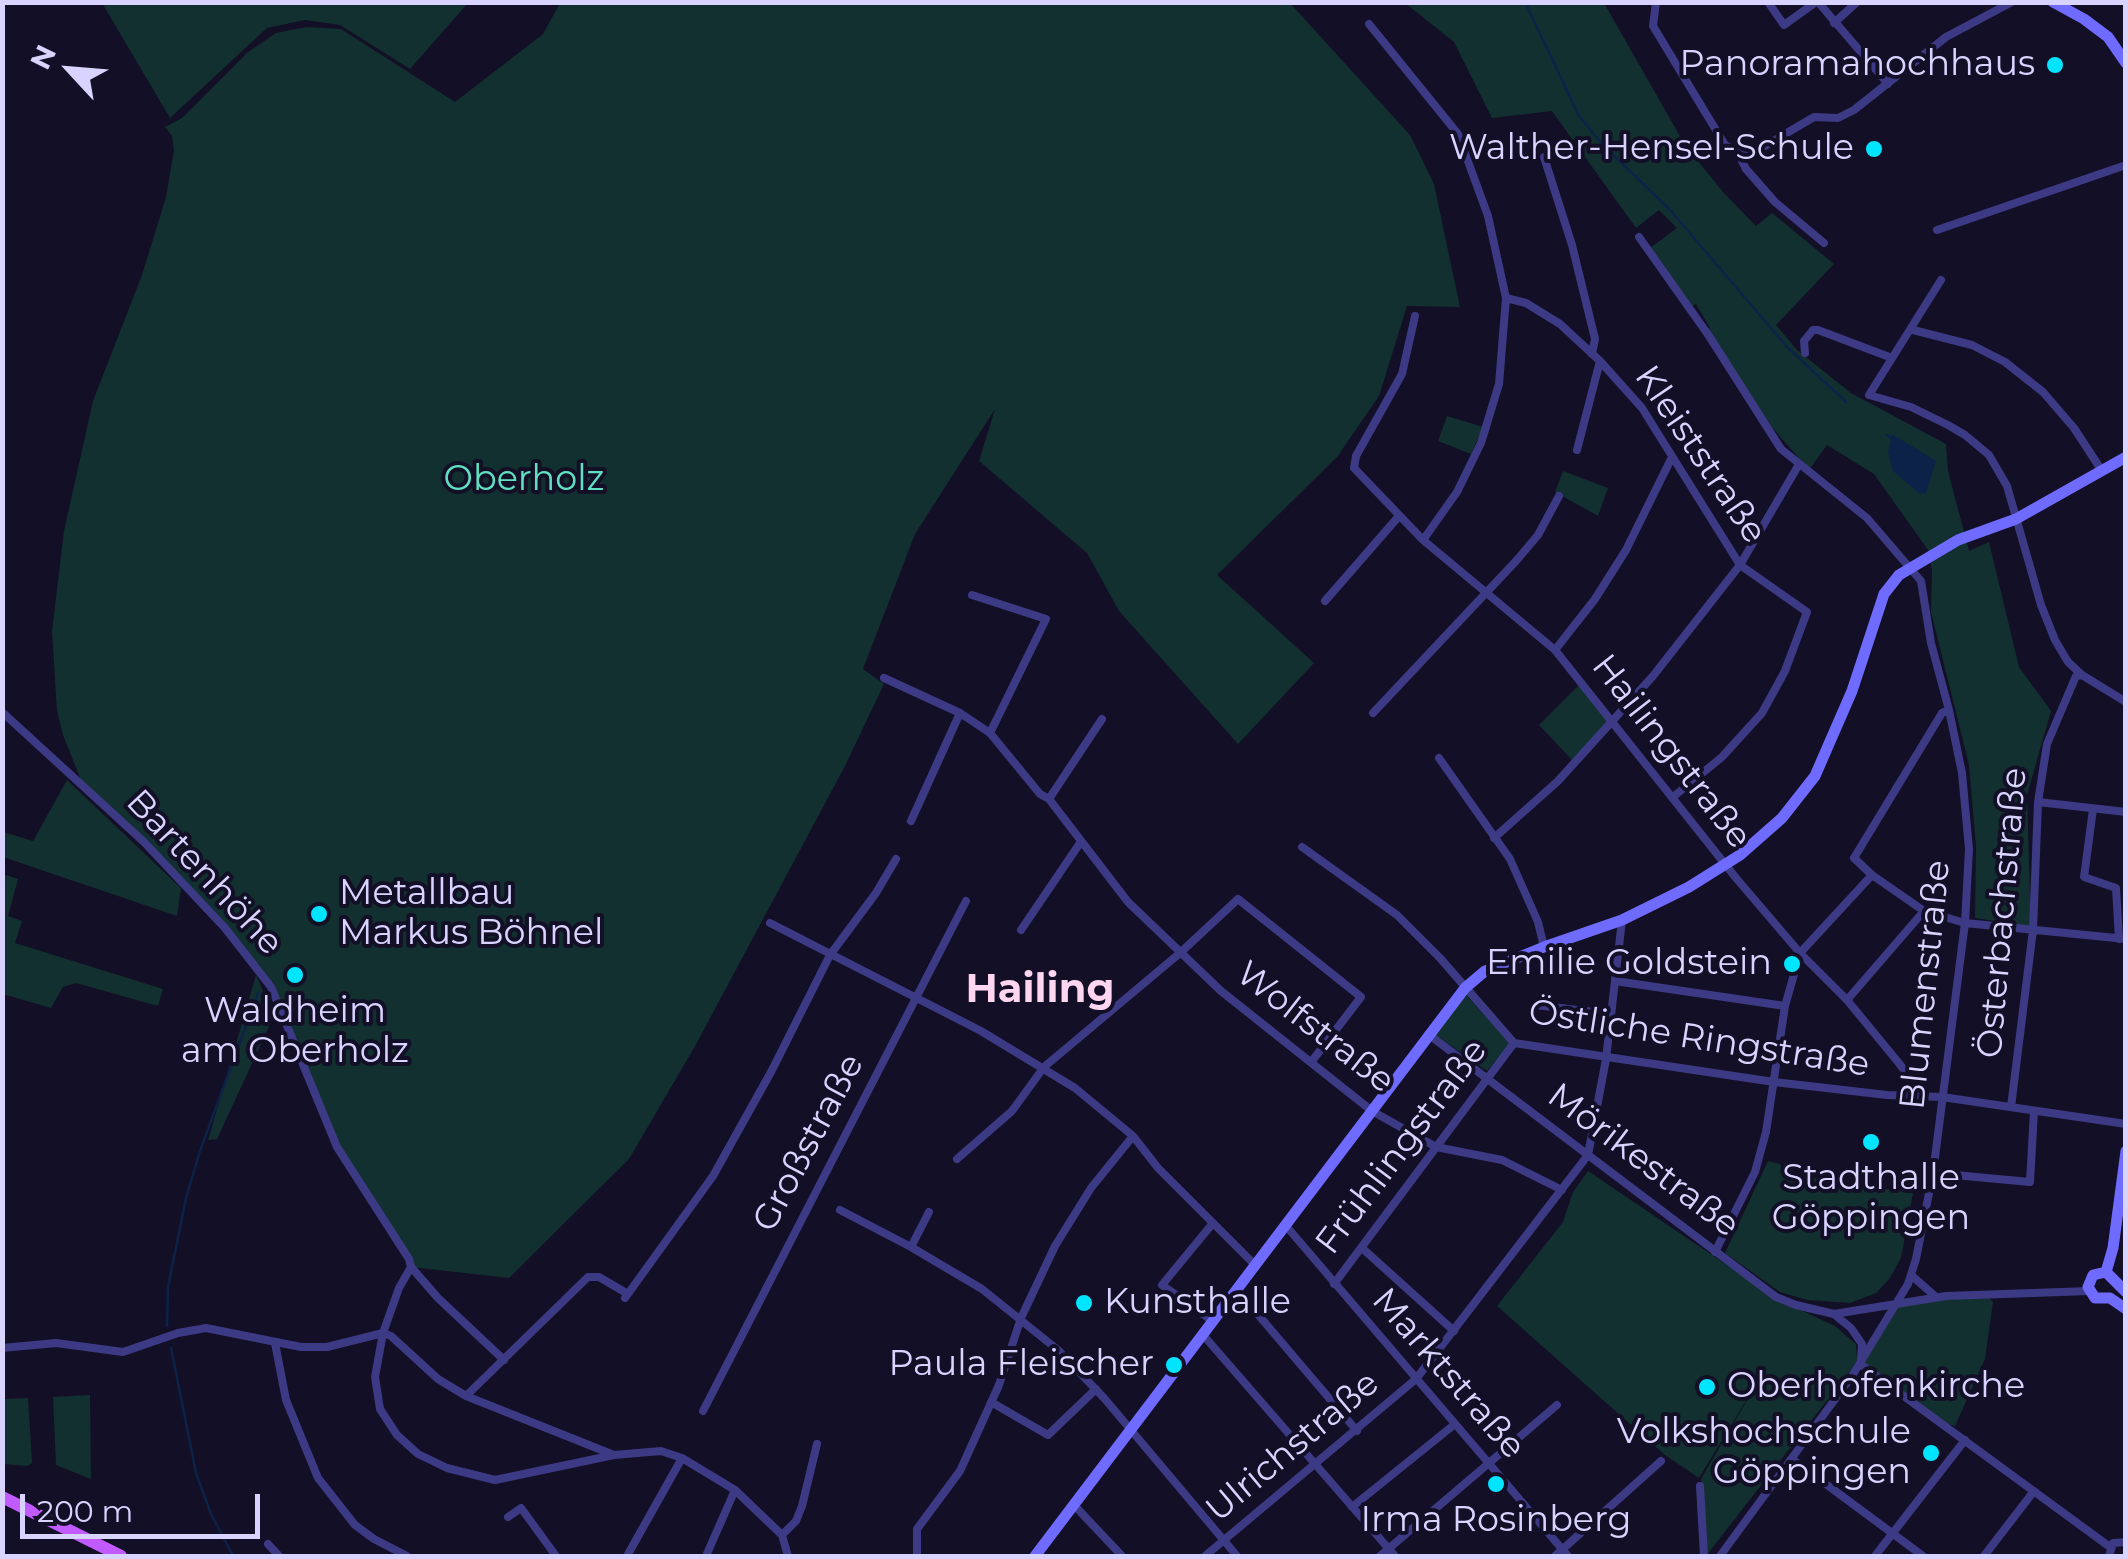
<!DOCTYPE html>
<meta charset="utf-8">
<style>
body{margin:0}
#map{position:relative;width:2128px;height:1559px;overflow:hidden;background:#130f26;font-family:Montserrat,sans-serif}
canvas{display:block}
.frame{position:absolute;inset:0;border:5px solid #d9d4ff;pointer-events:none}
.north{position:absolute;left:20px;top:20px;width:100px;height:100px;-webkit-text-stroke:8px #130f26;paint-order:stroke;rotate:296deg;font-size:28px;font-weight:700;line-height:40px;text-align:center;color:#d9d4ff}
.north::after{content:'';display:block;margin:auto;width:35px;height:45px;background:#d9d4ff;clip-path:polygon(50% 0,100% 100%,50% 72%,0 100%)}
.scale{position:absolute;left:20px;top:1494px;width:240px;height:45px;box-sizing:border-box;border:5px solid #d9d4ff;border-top:0;padding-left:12px;font-size:30px;line-height:35px;white-space:nowrap;color:#d9d4ff;-webkit-text-stroke:8px #130f26;paint-order:stroke}
</style>
<div id="map">
<canvas width="2128" height="1559"></canvas>
<div class="frame"></div>
<div class="north">N</div>
<div class="scale">200 m</div>
</div>
<script>
const g = document.querySelector('canvas').getContext('2d');
g.lineJoin = 'round';
function fill(path, color) { g.fillStyle = color; g.fill(path, 'evenodd'); }
const poly = rows => new Path2D(rows.map(r => 'M' + r).join(''));
function trace(path, color, width, dash) { g.strokeStyle = color; g.lineWidth = width; g.lineCap = dash ? 'butt' : 'round'; g.setLineDash(dash || []); g.stroke(path); }
function drawText(font, color, halo, rows, align = 'center') {
  g.font = font + ' Montserrat,sans-serif'; g.lineWidth = 8; g.setLineDash([]); g.textBaseline = 'middle'; g.strokeStyle = halo; g.fillStyle = color; for (const [text, x, y, turn = 0] of rows) {
    g.save(); g.translate(x, y); g.rotate((+turn || 0) * Math.PI / 180); g.textAlign = isNaN(turn) ? turn : align; if (halo) g.strokeText(text, 0, 0); g.fillText(text, 0, 0); g.restore();
  }
}
const green = poly([
 [102,3,468,3,410,69,340,25,305,20,267,28,170,118],
 [560,3,1290,3,1410,135,1434,184,1460,307,1407,306,1379,396,1337,457,1217,575,1314,663,1238,744,1119,611,1087,553,979,461,995,409,915,534,863,669,884,684,845,766,694,1048,629,1159,509,1278,411,1267,337,1147,286,1018,236,937,83,785,63,735,57,711,52,631,64,531,93,401,142,275,166,197,174,150,172,136,165,127,182,118,248,52,276,33,306,27,341,29,455,102,543,34],
 [1405,3,1604,3,1685,145,1723,192,1756,226,1772,213,1834,264,1776,325,1797,350,1851,393,1946,444,1948,471,1969,551,1989,542,2019,667,2051,711,2027,795,2031,927,1975,918,1976,847,1969,765,1931,612,1932,571,1928,550,1874,474,1827,445,1809,470,1771,426,1707,329,1710,328,1696,304,1691,307,1650,248,1677,228,1659,210,1636,228,1552,111,1492,118,1454,42],
 [1447,416,1483,427,1471,454,1438,441],
 [1563,471,1608,488,1598,516,1555,492],
 [1580,684,1610,721,1573,761,1539,725],
 [67,780,181,888,177,916,3,857,3,832,33,841],
 [3,874,18,879,8,916,22,921,15,943,163,989,158,1006,76,983,63,987,51,1008,3,994],
 [256,975,274,1016,217,1139,208,1140],
 [1464,993,1510,1043,1487,1071,1433,1033],
 [1768,1161,1780,1164,1786,1174,1913,1193,1901,1258,1890,1278,1876,1293,1850,1303,1807,1300,1780,1292,1725,1253],
 [1588,1171,1777,1299,1835,1326,1856,1344,1857,1360,1850,1371,1706,1556,1701,1479,1769,1363,1699,1478,1665,1455,1497,1306,1563,1222,1573,1192],
 [1987,1296,1993,1302,1985,1359,1955,1426,1937,1420,1860,1364,1898,1304],
 [90,1395,91,1479,56,1465,53,1397],
 [28,1398,32,1463,27,1466,3,1464,3,1399]
]);
const water = poly([
 [1892,434,1936,461,1926,493,1920,494,1893,471,1888,453]
]);
const stream = poly([
 [1525,2,1579,116,1601,143,1671,211,1788,348,1846,402],
 [1887,435,1891,438],
 [167,1326,168,1287,186,1198,200,1151,258,993],
 [171,1348,196,1473,211,1514,232,1554]
]);
const street = poly([
 [1656,2,1653,26,1725,145,1737,151,1746,169,1775,202,1824,243],
 [1768,2,1784,25,1816,2],
 [1818,2,1888,84],
 [1834,23,1857,2],
 [1369,24,1458,134,1488,216,1506,298,1499,384,1481,443,1457,492,1423,540],
 [1737,151,1758,150,1814,117,1838,118,1854,110,1946,37,2012,2],
 [1544,157,1572,245,1595,339,1592,354],
 [1937,230,2126,165],
 [1639,237,1709,336,1781,449,1867,518,1921,581,1931,643,1949,710,1962,773,1969,849,1965,923,1933,1173,1916,1259,1908,1284,1852,1376,1720,1556],
 [1941,280,1869,395,1911,407,1948,425,1965,435,1989,455,2007,486,2041,605,2055,640,2068,662,2082,675,2126,702],
 [1506,298,1526,303,1560,324,1600,361,1642,408,1740,565,1807,612,1785,671,1762,713,1722,757,1673,797],
 [1415,316,1402,374,1356,456,1354,468,1423,540,1555,650,1736,878,1800,953,1847,1000,1898,1062,1914,1083,1914,1096],
 [1913,330,1972,345,2005,362,2043,392,2074,428,2102,471],
 [1805,353,1804,341,1813,330,1818,330,1892,358],
 [1577,450,1600,361],
 [972,595,1046,619,990,733],
 [1325,601,1399,516],
 [1555,650,1595,599,1626,550,1671,459],
 [884,678,960,713,990,733,1040,794,1049,799,1128,902,1221,991,1372,1111,1436,1147,1502,1160,1562,1190],
 [1949,710,1942,713,1854,858,1872,875,1924,911,1965,923,2126,939],
 [2,712,144,842,225,928,271,987,337,1147,409,1259,411,1267,399,1288,383,1333,375,1377,380,1409,397,1435,418,1454,447,1468,495,1480,614,1455,661,1451,682,1458,735,1490,782,1535,788,1556],
 [1373,713,1516,561,1538,535,1559,496],
 [1439,758,1510,859,1538,922,1544,947],
 [1049,799,1102,719],
 [2038,802,2126,812],
 [2093,809,2084,877,2116,888,2119,939],
 [911,821,960,713],
 [1494,838,1558,781,1653,676,1740,565,1798,466],
 [1302,847,1397,915,1440,958,1514,1043,1774,1082,1887,1095,1942,1097,2126,1124],
 [770,923,981,1031,1075,1088,1133,1136,1158,1168,1256,1266],
 [1021,930,1080,843],
 [1615,981,1785,1006],
 [1847,1000,1924,911],
 [1535,1005,1611,1014],
 [1428,1034,1776,1297,1796,1305,1834,1314,1946,1296,2090,1291],
 [2011,1107,2033,930,2038,802,2047,744,2076,676,2082,675],
 [957,1159,1012,1111,1044,1067,1180,953,1238,899,1361,997,1312,1061],
 [1933,1173,2030,1182,2034,1111],
 [840,1210,911,1247],
 [929,1212,911,1247,982,1289,1058,1350,1104,1398,1237,1556],
 [1213,1223,1162,1285,1214,1322],
 [1287,1227,1568,1556],
 [1362,1248,1454,1331],
 [1715,1252,1755,1172,1766,1132,1785,1006,1800,953,1872,875],
 [411,1267,438,1298,504,1360],
 [1911,1275,1936,1297],
 [1334,1284,1514,1043],
 [1238,1291,1357,1431],
 [625,1298,713,1176,771,1072,830,955,876,893,896,859],
 [1835,1315,1851,1328,1862,1344,1861,1360],
 [1204,1336,1395,1556],
 [275,1343,286,1400,318,1478,355,1525,374,1539,407,1556],
 [2,1348,56,1343,123,1352,178,1333,206,1328,301,1347,327,1347,383,1333,391,1336,438,1379,466,1396,614,1455],
 [1860,1364,2110,1547],
 [466,1396,588,1277,599,1277,628,1294],
 [991,1402,1048,1435,1096,1389],
 [703,1411,966,901],
 [1792,1459,1923,1556],
 [1700,1486,1704,1556],
 [1074,1505,1122,1556],
 [1352,1507,1455,1424],
 [508,1517,521,1508,556,1556],
 [782,1535,796,1521,802,1506,817,1444],
 [268,1544,279,1556],
 [627,1556,682,1458],
 [706,1556,735,1490],
 [917,1556,917,1529,960,1471,999,1385,1021,1318,1055,1246,1091,1188,1133,1136],
 [1205,1556,1416,1379,1588,1155,1606,1059,1622,920],
 [1380,1556,1557,1405],
 [1555,1556,1661,1461],
 [1875,1556,1965,1440],
 [1984,1556,2034,1491],
 [2109,1556,2113,1543,2126,1542]
]);
const secondary = poly([
 [2053,2,2084,19,2108,37,2126,63],
 [2106,1272,2113,1248,2126,1151],
 [2106,1272,2093,1275,2088,1287,2095,1298,2110,1298],
 [2106,1272,2126,1292],
 [2110,1298,2126,1309],
 [1035,1556,1465,988,1485,971,1544,947,1622,920,1689,887,1740,855,1782,818,1815,776,1852,691,1884,594,1899,575,1958,540,2016,519,2126,457]
]);
const primary = poly([
 [2,1497,121,1556]
]);
const markers = [
 [2055,65,10,"#00e5ff"],
 [1874,149,10,"#00e5ff"],
 [319,914,10,"#00e5ff"],
 [1792,964,10,"#00e5ff"],
 [295,975,10,"#00e5ff"],
 [1871,1142,10,"#00e5ff"],
 [1084,1303,10,"#00e5ff"],
 [1174,1365,10,"#00e5ff"],
 [1707,1387,10,"#00e5ff"],
 [1931,1453,10,"#00e5ff"],
 [1496,1484,10,"#00e5ff"]
];
const poiNames = [
 ["Panoramahochhaus",2035,65],
 ["Walther-Hensel-Schule",1854,149],
 ["Metallbau",339,894,"left"],
 ["Markus Böhnel",339,934,"left"],
 ["Emilie Goldstein",1772,964],
 ["Waldheim",295,1012,"center"],
 ["am Oberholz",295,1052,"center"],
 ["Stadthalle",1871,1179,"center"],
 ["Göppingen",1871,1219,"center"],
 ["Kunsthalle",1104,1303,"left"],
 ["Paula Fleischer",1154,1365],
 ["Oberhofenkirche",1727,1387,"left"],
 ["Volkshochschule",1911,1433],
 ["Göppingen",1911,1473],
 ["Irma Rosinberg",1496,1521,"center"]
];
const streetNames = [
 ["Kleiststraße",1700,455,56],
 ["Hailingstraße",1671,752,52],
 ["Bartenhöhe",204,873,47],
 ["Österbachstraße",2003,913,-85],
 ["Blumenstraße",1926,985,-84],
 ["Wolfstraße",1315,1028,38],
 ["Östliche Ringstraße",1699,1039,9],
 ["Großstraße",809,1143,-62],
 ["Frühlingstraße",1402,1147,-53],
 ["Mörikestraße",1643,1161,37],
 ["Marktstraße",1448,1374,49],
 ["Ulrichstraße",1293,1447,-40]
];
const parkNames = [
 ["Oberholz",524,480]
];
const quarterNames = [
 ["Hailing",1040,990]
];
fill(green, '#12302f');
fill(water, '#0c2248');
trace(stream, '#0c2248', 2.5);
trace(street, '#3d3a85', 8);
trace(secondary, '#6f6bff', 11);
trace(primary, '#c25bff', 12);
for (const [x, y, r, color] of markers) { const dot = new Path2D(); dot.arc(x, y, r, 0, 2 * Math.PI); g.fillStyle = color; g.fill(dot); trace(dot, '#130f26', 4); }
drawText('35px', '#d9d4ff', '#130f26', poiNames, 'right');
drawText('35px', '#d9d4ff', '#130f26', streetNames);
drawText('35px', '#5fe0c0', '#130f26', parkNames);
drawText('bold 40px', '#ffd6f0', '#130f26', quarterNames);
</script>
